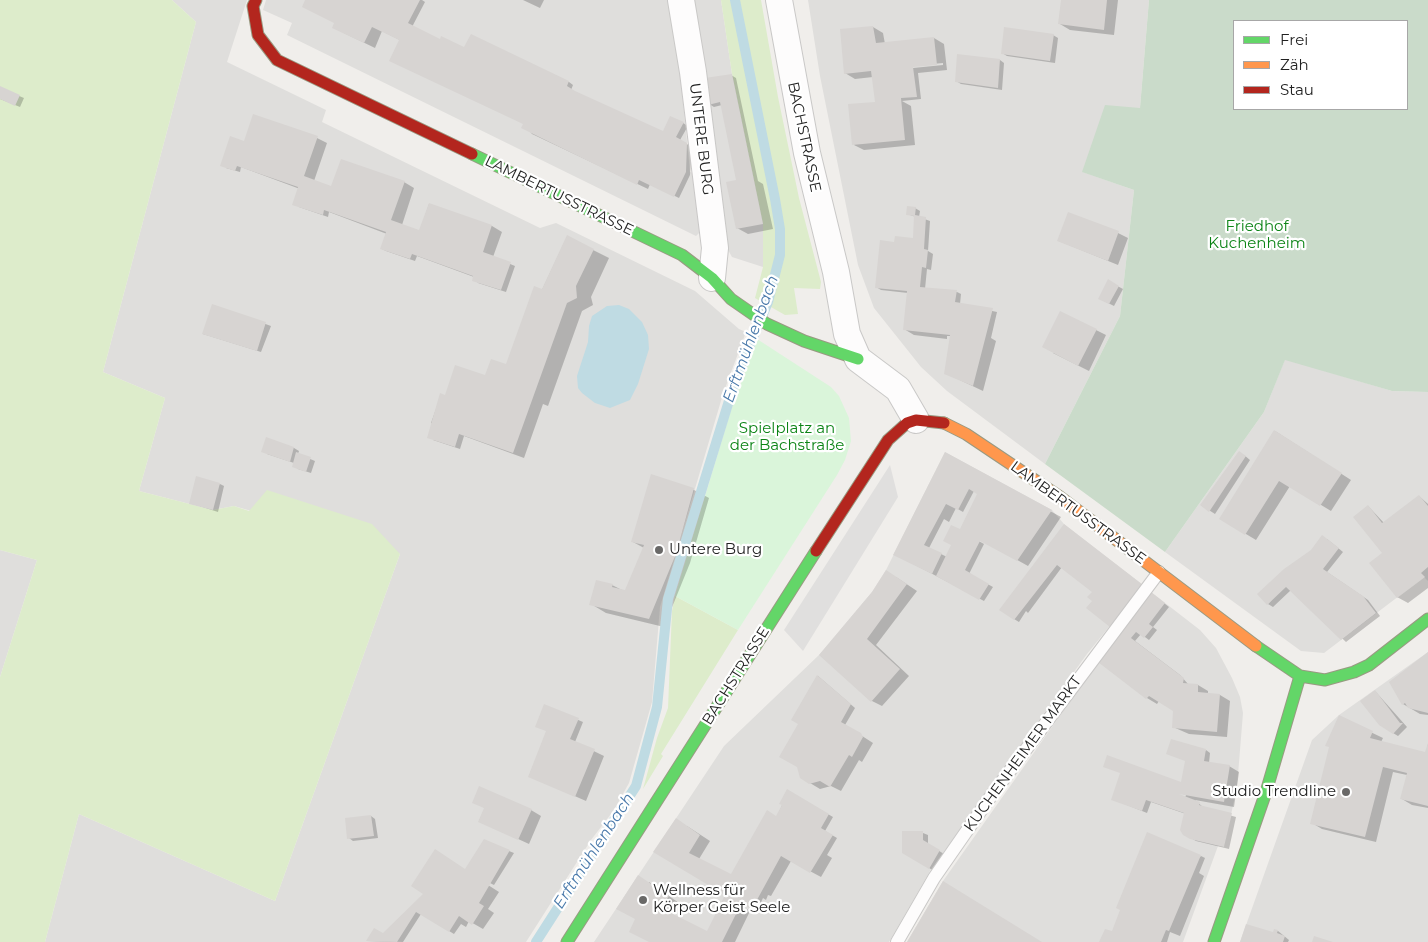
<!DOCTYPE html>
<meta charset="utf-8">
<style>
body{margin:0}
#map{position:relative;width:1428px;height:942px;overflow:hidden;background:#f0eeeb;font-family:Montserrat,sans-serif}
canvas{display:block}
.legend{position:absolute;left:1233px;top:20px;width:175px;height:90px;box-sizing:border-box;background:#fff;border:1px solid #a7a7a7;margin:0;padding:6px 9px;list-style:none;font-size:15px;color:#222}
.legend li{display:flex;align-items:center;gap:10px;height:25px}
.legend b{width:25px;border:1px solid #a7a7a7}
</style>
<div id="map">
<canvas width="1428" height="942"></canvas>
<ul class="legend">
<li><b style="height:6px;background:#63d668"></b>Frei</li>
<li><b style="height:6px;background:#ff974d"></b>Zäh</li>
<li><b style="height:6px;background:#b3261e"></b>Stau</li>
</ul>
</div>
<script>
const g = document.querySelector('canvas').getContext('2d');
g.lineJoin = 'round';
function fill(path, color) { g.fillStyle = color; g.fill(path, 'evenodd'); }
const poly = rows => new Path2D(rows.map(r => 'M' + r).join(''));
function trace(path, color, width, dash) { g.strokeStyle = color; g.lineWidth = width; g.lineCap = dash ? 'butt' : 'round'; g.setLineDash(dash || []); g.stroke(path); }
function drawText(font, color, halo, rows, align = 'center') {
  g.font = font + ' Montserrat,sans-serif'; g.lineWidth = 4.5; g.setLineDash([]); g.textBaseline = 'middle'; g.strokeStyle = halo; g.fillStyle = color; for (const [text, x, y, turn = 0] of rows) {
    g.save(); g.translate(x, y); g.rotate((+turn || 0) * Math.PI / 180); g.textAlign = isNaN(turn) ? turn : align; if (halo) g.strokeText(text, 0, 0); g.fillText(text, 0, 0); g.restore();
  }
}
const residential = poly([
 [172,0,247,0,227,62,326,110,322,122,540,228,556,223,695,291,739,329,746,332,723,394,660,607,652,702,629,783,614,810,591,840,526,942,45,942,79,814,275,901,400,554,234,506,213,510,139,491,165,398,103,372,196,22],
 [266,0,669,0,679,61,690,172,693,173,701,231,696,236,287,35,292,23,263,10],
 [692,0,721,0,732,74,763,224,763,267,732,257,727,248],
 [808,0,1149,0,1140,108,1083,172,1134,190,1120,316,1045,464,947,391,921,367,874,308,858,265,820,76],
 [1285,359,1392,391,1428,392,1428,581,1424,577,1324,653,1301,651,1165,552,1264,412],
 [945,452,1052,510,1064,524,1143,585,1087,654,930,871,889,942,594,942,724,746,819,655,872,592,886,570],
 [0,550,37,560,0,677],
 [1151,592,1200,630,1216,648,1232,678,1240,697,1243,713,1237,787,1224,847,1218,846,1183,942,907,942,943,881,1098,662],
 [1428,652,1428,942,1240,942,1312,740,1339,715]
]);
const grass = poly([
 [0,0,172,0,196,22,103,372,165,398,139,491,213,510,234,506,249,511,267,490,372,524,400,554,275,901,79,814,45,942,0,942,0,677,37,560,0,550],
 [721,0,761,0,778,97,799,198,821,282,820,289,794,288,798,314,785,315,755,298,763,267,763,224,732,74],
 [675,596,738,630,661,754,663,756,643,789,657,738,668,708,672,611]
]);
const cemetery = poly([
 [1149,0,1428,0,1428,392,1392,391,1285,360,1264,412,1165,552,1045,464,1120,316,1134,190,1082,172,1105,105,1140,108],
 [1407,21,1407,109,1234,109,1234,21]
]);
const park = poly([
 [757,339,831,387,839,396,849,418,851,441,845,460,837,475,738,630,675,596,730,413]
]);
const parking = poly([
 [890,465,898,497,803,651,784,630]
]);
const water = poly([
 [619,305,629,309,642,322,648,335,649,349,638,384,630,400,610,408,595,403,582,393,578,388,577,376,588,342,589,326,592,316,607,306]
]);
const shadow = poly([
 [307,0,422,0,425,2,412,27,440,40,471,52,471,36,569,82,573,85,571,90,663,133,683,123,688,126,680,140,692,147,690,175,679,198,650,184,648,189,532,134,524,124,400,40,382,31,375,48,344,33,335,23],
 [523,0,544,0,540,8],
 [1063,0,1118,0,1114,35,1070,30,1060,24],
 [873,27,883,33,885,44,934,38,944,44,947,70,918,73,921,99,902,101,911,106,915,145,864,150,854,145,879,102,873,77,855,79,845,73,841,30],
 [943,63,943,65,913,68,911,66],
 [1053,35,1058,38,1055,63,1007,56,1002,53],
 [1000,60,1004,63,1002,90,961,84,956,81],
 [731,75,736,78,758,181,763,184,773,229,748,234,737,228,740,181,722,105,714,107,709,104],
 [0,88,24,98,20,107,0,99],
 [317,138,327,143,314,181,332,187,404,182,414,188,402,225,420,231,429,204,492,226,502,232,493,257,515,266,506,292,478,283,474,277,417,256,415,261,386,251,382,249,387,234,329,212,328,217,299,207,300,189,241,167,240,172,226,168,243,142],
 [915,208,920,211,919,217,930,221,928,251,933,254,931,270,927,269,925,289,957,292,961,294,960,304,997,312,991,338,996,341,983,391,945,373,951,336,947,336,947,339,914,335,904,329,908,293,881,290,876,287,896,244,914,239,916,217,907,214],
 [1118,233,1128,238,1118,265,1059,241],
 [567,237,609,258,591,297,593,305,582,311,548,406,543,404,524,458,464,436,460,449,433,440,433,424,431,423,441,395,446,396,506,366],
 [1108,281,1123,289,1114,306,1104,301],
 [213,305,271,326,261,352,203,334],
 [1096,330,1106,335,1089,371,1053,353],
 [1275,431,1351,480,1331,511,1290,486,1256,540,1221,519],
 [266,438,294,448,299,451,298,454,315,461,311,473,298,469,294,463,267,454],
 [946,454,1061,517,1028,566,976,537,975,539,984,544,969,574,993,587,984,601,900,557],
 [974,491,988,499,960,531,947,557,929,548,944,519,949,522,956,508,963,512],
 [1244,455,1250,460,1215,514,1201,505],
 [652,475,694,490,709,498,690,563,664,627,606,613,591,604,612,585,626,592,644,548,633,542],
 [220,484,224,486,218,512,190,503],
 [1419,496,1428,504,1428,588,1408,603,1397,597,1368,506,1384,523],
 [1065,526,1169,607,1153,627,1157,630,1149,640,1141,634,1135,641,1180,675,1188,684,1198,685,1208,691,1208,694,1220,695,1230,701,1227,737,1189,734,1173,727,1174,710,1159,701,1157,704,1147,698,1099,662,1132,620,1094,600,1093,592,1062,567,1028,613,1026,611,1019,622,1014,619],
 [1327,539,1343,552,1327,572,1368,600,1380,616,1346,642,1291,590,1273,607,1268,604],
 [896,577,917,591,876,645,909,676,882,706,872,701,820,655,873,593],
 [1428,653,1428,715,1420,714,1403,704],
 [818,676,855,708,845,725,873,743,862,762,859,760,841,791,831,786,820,789,810,783,799,724],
 [1375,691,1407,727,1398,736,1393,733],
 [545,706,583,722,575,742,604,756,586,801,529,776,548,731],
 [1339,717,1383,738,1381,742,1426,753,1428,744,1428,808,1412,805,1402,799,1407,775,1393,772,1376,842,1322,829,1312,823],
 [1206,750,1210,753,1209,763,1229,766,1239,772,1234,807,1195,800,1204,808,1236,817,1229,849,1196,841,1184,834,1186,814,1151,802,1147,813,1112,799,1182,783],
 [1165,788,1186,795,1185,798],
 [788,791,833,817,825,831,837,838,827,855,832,858,821,877,791,861,771,896,768,895,766,900,763,898,757,911,655,852,687,826,710,841,699,859,731,876,777,817],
 [474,802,531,810,541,816,529,844,479,821,485,808],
 [371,816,375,819,378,838,353,841,349,838],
 [923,833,928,835,928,844,944,854,934,871,903,852],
 [509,851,514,853,494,885,490,883,488,885,499,892,488,909,494,913,483,929,469,921,466,927,461,924,454,934,421,914,403,942,367,941,383,934,466,870],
 [1201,856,1205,858,1199,873,1204,876,1180,936,1170,932,1167,942,1101,942,1118,935],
 [649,882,679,903,671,914,708,933,726,897,750,911,735,942,651,942,637,918],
 [1278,931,1289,940,1288,942,1242,942]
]);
const stream = poly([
 [536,942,636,786,657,707,668,599,736,378,768,302,780,255,780,229,775,199,735,0]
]);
const building = poly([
 [305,0,420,0,408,23,440,39,441,36,464,47,471,34,569,81,567,86,575,91,663,131,670,116,684,122,676,137,687,143,686,172,674,197,639,180,637,185,521,128,523,124,389,61,399,40,372,27,364,43,332,28,334,23,302,7],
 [1061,0,1107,0,1104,30,1058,24],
 [873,26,876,43,934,37,937,65,913,67,917,97,901,98,905,140,852,145,848,104,875,102,871,71,844,74,840,29],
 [1004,27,1054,34,1050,61,1001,54],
 [957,54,1000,59,998,88,955,82],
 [732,74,763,224,736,229,726,182,736,180,720,102,708,105,705,78],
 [0,86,20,95,15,106,0,99],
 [253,114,318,136,304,176,331,186,341,159,405,181,391,220,419,230,429,203,492,225,483,252,511,262,501,290,472,281,473,276,412,254,410,259,380,249,386,232,324,210,323,215,292,205,298,187,237,166,235,171,220,166,230,136,244,141],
 [907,206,916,207,915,215,926,217,924,249,928,250,926,268,922,267,920,287,957,290,955,302,993,308,973,386,944,374,950,335,903,330,907,291,875,288,880,240,894,242,895,236,913,238,914,216,906,215],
 [1068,212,1119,231,1108,261,1057,241],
 [567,235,594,249,576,286,577,298,567,303,513,453,459,434,455,447,427,438,440,393,445,395,455,365,485,375,491,359,506,364,534,286,542,289],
 [1108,279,1119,286,1109,304,1098,299],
 [212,304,266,322,257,351,202,334],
 [1060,311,1097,329,1078,366,1042,347],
 [1274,430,1342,473,1320,506,1279,481,1245,535,1219,519],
 [266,437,294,447,290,462,261,452],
 [1239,451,1246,456,1209,512,1200,505],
 [296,452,311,457,306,472,292,467],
 [945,452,1052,510,1017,561,980,541,965,570,989,584,979,600,936,576,951,545,943,541,951,525,960,529,977,494,969,489,958,510,946,504,924,545,942,553,932,574,893,555],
 [651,474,694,488,676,554,649,619,589,605,596,580,613,584,612,587,625,590,644,545,631,542],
 [196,476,220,483,213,510,189,504],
 [1419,495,1428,506,1428,567,1421,573,1425,577,1397,598,1369,563,1382,553,1353,517,1368,505,1382,523],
 [1064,524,1143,585,1110,627,1086,608,1092,601,1087,597,1092,592,1057,565,1014,620,999,610],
 [1322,535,1339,548,1323,569,1363,596,1376,613,1341,640,1286,587,1267,605,1257,594,1284,569,1311,550],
 [886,570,907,584,867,639,900,669,871,702,819,655,872,592],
 [1151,592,1165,603,1149,624,1153,627,1144,638,1136,632,1131,638,1184,678,1183,683,1198,684,1198,692,1220,694,1217,732,1172,728,1173,711,1149,696,1146,699,1098,662],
 [1428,652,1428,713,1408,708,1405,703,1402,705,1389,682],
 [817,675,851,704,841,722,861,733,863,737,852,757,849,755,830,787,820,781,809,784,800,778,797,767,779,757,798,724,791,720],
 [1375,690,1400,723,1403,723,1393,734,1379,725,1360,701],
 [544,704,579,718,570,739,595,749,575,797,528,777,546,731,535,727],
 [1339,715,1373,731,1370,738,1425,752,1428,743,1428,806,1400,799,1407,773,1383,767,1365,837,1310,824,1329,747,1325,746],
 [1171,739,1206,749,1204,761,1230,765,1224,802,1179,794,1200,802,1199,805,1232,813,1224,847,1190,839,1183,835,1180,830,1184,813,1146,800,1142,811,1111,800,1120,773,1103,767,1107,755,1181,782,1185,761,1166,754],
 [479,786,532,809,518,840,478,822,484,808,472,803],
 [787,789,829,814,821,828,833,835,810,873,781,856,752,909,741,904,722,942,649,942,629,932,635,919,616,909,638,875,669,896,661,908,707,931,725,895,653,852,676,818,700,835,689,853,731,874,767,810,776,816,782,805,779,804],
 [371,815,374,836,347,839,345,818],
 [902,831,923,831,923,840,940,850,929,869,902,853],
 [1147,832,1201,855,1169,931,1166,930,1161,942,1099,942,1105,929,1112,931,1120,910,1116,908],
 [484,839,510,850,479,903,484,906,472,925,459,916,449,932,416,912,397,942,366,941,374,928,383,933,423,894,411,886,435,849,465,869],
 [943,881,1042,942,907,942],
 [1246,924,1273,932,1274,929,1278,930,1277,933,1285,936,1283,942,1240,942],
 [1314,936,1333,942,1312,942]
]);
const lane = poly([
 [897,942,934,878,991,796,1159,572]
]);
const street = poly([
 [681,0,693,72,715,248,712,278],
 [779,0,807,153,836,272,847,334,858,359,898,389,916,420]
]);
const fast = poly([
 [472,154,682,255,712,278,731,299,767,324,804,341,858,359],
 [1256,646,1300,676,1325,680,1354,672,1369,665,1428,619],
 [567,942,816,551],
 [1214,942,1266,792,1300,676]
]);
const slow = poly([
 [944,423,966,434,1060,497,1256,646]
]);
const jam = poly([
 [256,0,253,6,258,35,277,60,472,154],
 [816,551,888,440,907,423,916,420,944,423]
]);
const markers = [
 [659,550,5,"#6a6968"],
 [1346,792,5,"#6a6968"],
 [643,900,5,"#6a6968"]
];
const streetNames = [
 ["BACHSTRASSE",804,137,78],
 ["UNTERE BURG",701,139,83],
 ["LAMBERTUSSTRASSE",559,196,26],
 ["LAMBERTUSSTRASSE",1078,513,36],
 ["BACHSTRASSE",736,676,-58],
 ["KUCHENHEIMER MARKT",1023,754,-54]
];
const parkNames = [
 ["Friedhof",1257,227],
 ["Kuchenheim",1257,244],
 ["Spielplatz an",787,429],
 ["der Bachstraße",787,446]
];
const poiNames = [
 ["Untere Burg",669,550],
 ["Studio Trendline",1336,792,"right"],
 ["Wellness für",653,891],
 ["Körper Geist Seele",653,908]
];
const waterNames = [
 ["Erftmühlenbach",751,339,-70],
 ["Erftmühlenbach",594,851,-57]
];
fill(residential, '#dfdedc');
fill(grass, '#ddeccb');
fill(cemetery, '#cadbca');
fill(park, '#daf5da');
fill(parking, '#e0dfde');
fill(water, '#bfdbe3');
fill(shadow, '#0003');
trace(stream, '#bfdbe3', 10);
fill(building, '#d7d4d2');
trace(lane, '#c9c8c7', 14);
trace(street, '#c9c8c7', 28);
trace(fast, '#999a82', 13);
trace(slow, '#999a82', 13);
trace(jam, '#999a82', 13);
trace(lane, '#fdfcfc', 12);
trace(street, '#fdfcfc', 26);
trace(fast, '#63d668', 11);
trace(slow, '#ff974d', 11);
trace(jam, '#b3261e', 11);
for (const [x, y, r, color] of markers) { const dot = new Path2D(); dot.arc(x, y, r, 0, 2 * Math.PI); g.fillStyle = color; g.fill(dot); trace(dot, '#fff', 2); }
drawText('15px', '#222', '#fff', streetNames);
drawText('15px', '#0c8416', '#fff', parkNames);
drawText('15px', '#222', '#fff', poiNames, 'left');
drawText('italic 16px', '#4a7aab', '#fff', waterNames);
</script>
